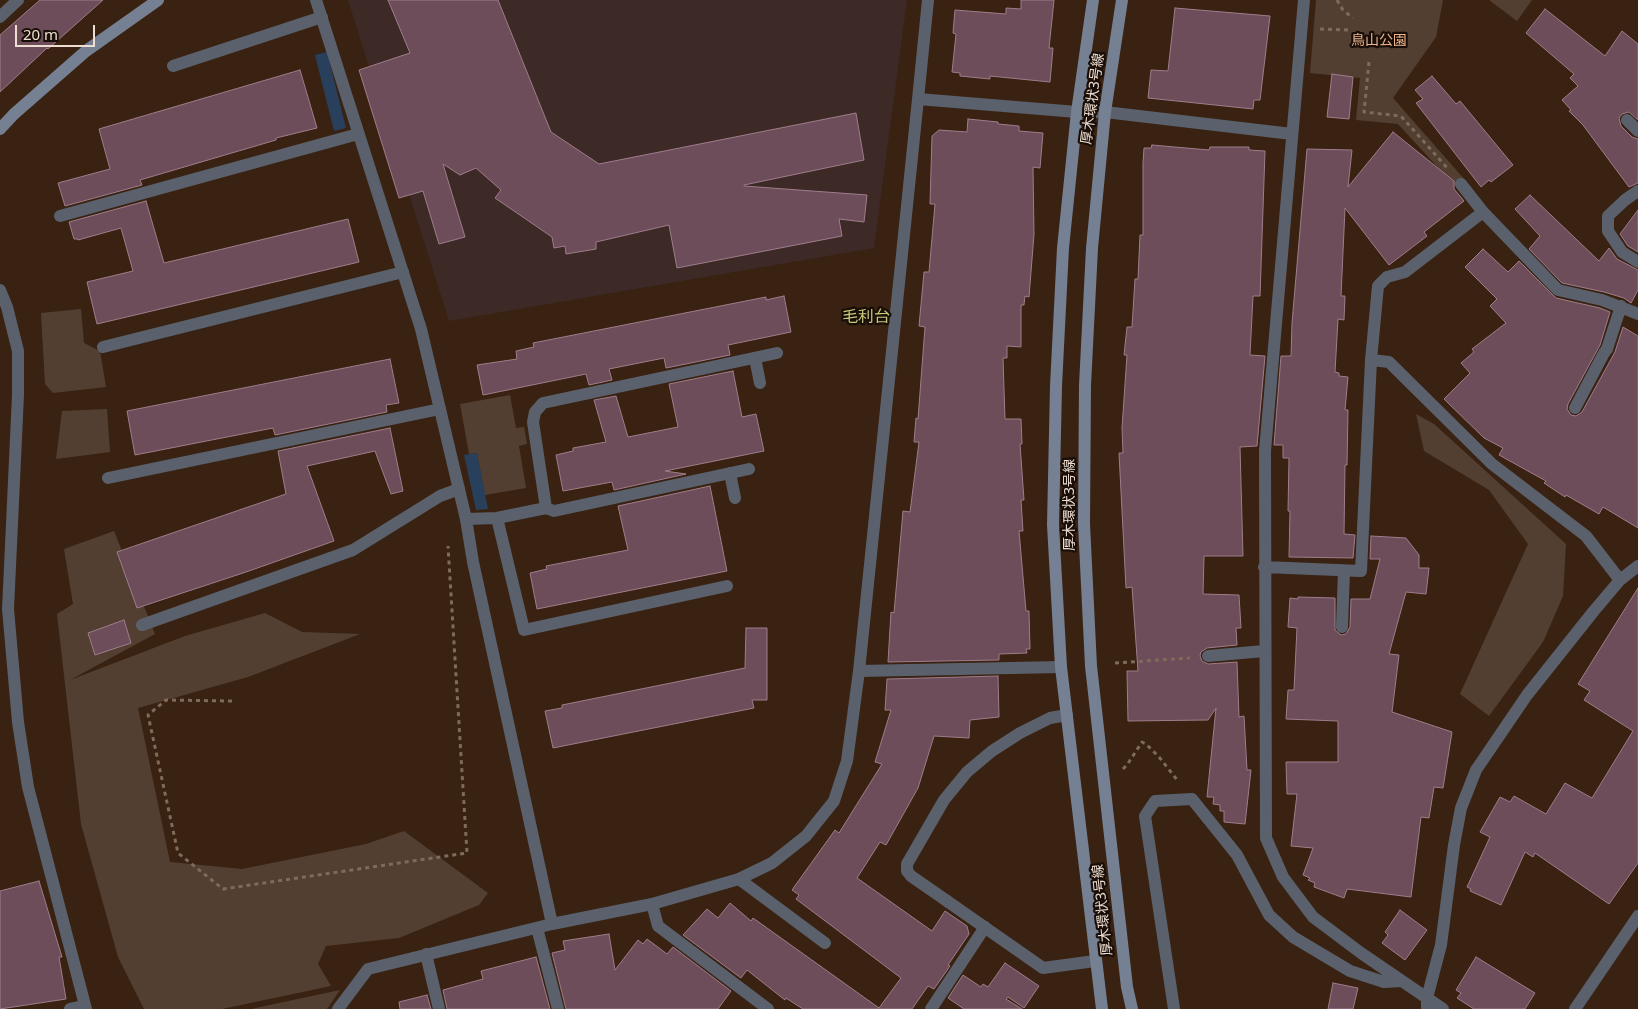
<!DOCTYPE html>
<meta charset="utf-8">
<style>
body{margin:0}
#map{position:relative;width:1638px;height:1009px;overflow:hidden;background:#392211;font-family:"Noto Sans",sans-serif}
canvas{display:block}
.scale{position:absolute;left:15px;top:25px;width:80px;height:22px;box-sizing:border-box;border:2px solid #edddd2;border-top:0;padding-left:6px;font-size:15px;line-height:18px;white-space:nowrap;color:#edddd2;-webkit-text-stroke:4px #190e07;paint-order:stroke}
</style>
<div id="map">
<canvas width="1638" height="1009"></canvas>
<div class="scale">20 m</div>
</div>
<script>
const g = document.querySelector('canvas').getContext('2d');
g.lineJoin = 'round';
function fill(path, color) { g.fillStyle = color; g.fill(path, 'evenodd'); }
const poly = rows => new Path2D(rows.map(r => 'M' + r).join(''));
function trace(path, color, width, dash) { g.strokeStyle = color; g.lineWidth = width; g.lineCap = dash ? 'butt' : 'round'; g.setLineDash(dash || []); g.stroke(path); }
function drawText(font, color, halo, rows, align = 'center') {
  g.font = font + ' "Noto Sans","Noto Sans JP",sans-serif'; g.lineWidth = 4.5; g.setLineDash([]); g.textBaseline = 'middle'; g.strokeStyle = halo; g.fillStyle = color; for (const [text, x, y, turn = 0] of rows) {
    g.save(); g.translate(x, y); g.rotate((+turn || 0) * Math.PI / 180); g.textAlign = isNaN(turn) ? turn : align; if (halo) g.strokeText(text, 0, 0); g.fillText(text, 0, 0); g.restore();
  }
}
const education = poly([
 [348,0,907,0,874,248,449,321]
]);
const green = poly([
 [1316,0,1443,0,1436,37,1393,98,1465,180,1455,186,1398,124,1356,120,1360,78,1310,73],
 [1489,0,1532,0,1517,21],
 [81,309,84,343,100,351,106,387,53,393,45,384,41,313],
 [510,395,516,428,524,427,527,444,519,446,526,488,485,495,477,453,469,454,460,404],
 [107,409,110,452,56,459,62,411],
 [1416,414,1434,424,1566,544,1563,596,1543,642,1489,716,1460,694,1528,544,1489,490,1424,451],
 [114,531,155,634,70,680,185,636,265,613,302,632,360,634,248,677,138,708,170,862,242,869,366,844,404,831,488,893,479,905,399,938,326,946,318,964,331,986,222,1009,144,1009,118,957,81,824,57,614,73,604,64,549],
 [340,990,327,1009,251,1009]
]);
const water = poly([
 [327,52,346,128,334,131,315,55],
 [477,453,488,509,476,510,464,455]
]);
const building = poly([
 [40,0,103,0,48,49,47,48,0,92,0,35,40,0],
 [388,0,498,0,551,132,599,164,856,113,864,160,744,185,744,186,867,195,864,222,839,219,842,236,677,268,669,225,596,242,596,249,566,254,565,246,554,248,552,237,495,198,501,190,476,168,460,175,443,164,465,237,439,244,423,191,399,198,359,70,410,53,388,0],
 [1021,0,1054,0,1049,48,1053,48,1050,82,990,76,990,79,960,76,960,73,952,72,956,34,953,33,955,10,1006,14,1006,8,1021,9,1021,0],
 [1175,8,1270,16,1260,100,1254,100,1253,109,1148,98,1151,70,1168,71,1175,8],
 [1545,9,1605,56,1622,31,1638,44,1638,120,1629,112,1622,114,1619,118,1621,126,1632,137,1638,139,1638,183,1629,187,1583,125,1569,111,1571,110,1562,100,1578,86,1570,78,1574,74,1526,33,1545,9],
 [300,70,317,128,276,138,276,140,140,180,142,185,65,206,58,183,110,169,99,129,300,70],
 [1332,74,1353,77,1349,119,1327,117,1332,74],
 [1432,76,1456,104,1460,101,1513,165,1491,182,1489,180,1481,187,1416,103,1423,99,1415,90,1432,76],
 [968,119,998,122,998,124,1019,126,1019,131,1043,133,1040,168,1033,167,1034,234,1029,297,1025,296,1024,305,1021,305,1021,347,1007,346,1007,358,1003,358,1005,419,1021,419,1022,444,1020,444,1024,500,1021,500,1023,531,1019,531,1026,611,1029,611,1030,649,1026,649,1027,653,999,654,999,660,888,662,891,612,894,613,903,511,910,512,919,442,914,442,916,418,918,419,925,327,919,326,924,272,929,272,935,204,930,204,932,136,939,130,967,132,968,119],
 [1393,132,1454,181,1454,189,1464,201,1424,232,1427,236,1389,265,1345,208,1341,296,1345,296,1344,320,1338,319,1335,372,1339,373,1339,376,1348,377,1345,410,1348,410,1347,465,1345,465,1344,534,1355,535,1353,558,1289,557,1290,511,1288,511,1289,458,1283,458,1283,445,1274,445,1281,356,1291,356,1292,323,1307,149,1352,150,1348,187,1393,132],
 [1152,145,1209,150,1210,147,1249,147,1249,150,1265,151,1260,296,1253,296,1250,355,1265,356,1257,446,1240,447,1243,556,1204,556,1203,594,1239,595,1241,628,1236,628,1237,645,1207,648,1201,652,1200,656,1202,661,1208,664,1237,662,1239,717,1244,716,1247,770,1251,770,1245,824,1224,822,1224,811,1220,811,1220,805,1213,804,1214,797,1207,797,1216,708,1208,720,1128,721,1127,671,1138,671,1132,587,1126,588,1119,453,1123,453,1122,428,1127,355,1124,355,1127,327,1132,327,1135,279,1138,279,1140,235,1143,235,1143,163,1144,148,1151,148,1152,145],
 [1530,195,1599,261,1609,248,1617,259,1638,270,1638,290,1631,303,1624,298,1604,292,1562,283,1529,249,1540,236,1515,209,1530,195],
 [146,201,164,263,348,219,359,262,97,324,87,282,133,271,121,228,78,240,78,239,74,239,69,222,146,201],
 [1638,210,1638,252,1628,246,1620,234,1638,210],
 [1483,249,1508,272,1519,261,1556,298,1600,308,1610,312,1600,345,1568,404,1567,409,1571,415,1576,416,1582,412,1615,352,1623,327,1638,336,1638,528,1603,507,1599,514,1566,495,1565,497,1544,483,1546,481,1499,455,1503,448,1484,438,1444,399,1470,373,1461,363,1474,352,1472,349,1506,323,1490,306,1497,299,1465,267,1483,249],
 [784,296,791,332,728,345,730,355,666,368,664,358,609,369,612,380,589,385,586,374,483,395,477,365,517,359,516,351,534,347,533,343,766,297,766,300,784,296],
 [390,359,399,403,386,405,387,412,275,435,273,428,135,455,127,411,390,359],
 [733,371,742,417,756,414,764,451,665,471,686,474,614,490,612,482,563,491,556,455,573,451,573,448,606,442,594,400,616,396,628,437,678,427,669,384,733,371],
 [390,428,403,491,391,494,375,451,307,466,334,541,246,572,137,608,117,552,286,494,278,451,390,428],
 [710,486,727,571,537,609,530,573,547,569,546,566,628,550,618,506,710,486],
 [1371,536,1406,538,1419,555,1419,568,1429,568,1426,594,1406,592,1389,654,1399,655,1392,712,1452,732,1443,788,1434,787,1429,818,1421,817,1411,897,1347,889,1344,898,1314,887,1315,883,1308,880,1310,878,1303,875,1313,848,1291,846,1297,794,1287,794,1286,762,1338,762,1338,721,1286,719,1288,690,1294,690,1297,628,1288,627,1290,598,1298,599,1298,597,1335,598,1335,630,1341,635,1346,634,1350,627,1351,599,1370,599,1380,559,1370,559,1371,536],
 [1638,588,1638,863,1609,904,1535,853,1533,857,1525,852,1501,905,1470,891,1471,889,1467,887,1490,837,1480,832,1500,797,1510,802,1514,796,1546,814,1565,783,1592,798,1633,731,1584,700,1590,691,1578,684,1638,588],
 [124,620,131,643,95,655,88,633,124,620],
 [746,628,767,628,767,700,752,700,754,708,553,748,545,711,562,708,562,705,745,668,746,628],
 [998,676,999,717,970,720,969,738,934,736,918,788,886,845,880,842,857,878,932,931,945,911,967,926,969,934,948,965,950,966,934,989,928,986,912,1009,803,1009,786,998,785,1000,747,970,741,978,683,935,707,909,718,918,730,903,751,921,753,918,879,1008,901,978,796,899,799,895,792,890,835,830,839,833,882,764,875,762,891,710,885,710,887,679,998,676],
 [39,881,62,957,59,957,66,999,0,1009,0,891,39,881],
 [1400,910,1427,930,1405,960,1382,943,1388,935,1385,932,1400,910],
 [609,934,615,970,638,940,643,944,647,939,667,954,673,947,731,991,718,1009,566,1009,552,953,565,950,563,941,609,934],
 [536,957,550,1009,447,1009,443,990,483,979,481,971,536,957],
 [1476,957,1535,993,1525,1009,1474,1009,1457,998,1461,993,1456,990,1476,957],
 [1005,963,1039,986,1024,1008,1008,997,1006,999,1022,1009,964,1009,948,998,963,975,981,987,983,984,988,987,1005,963],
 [1333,983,1358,988,1353,1009,1328,1009,1333,983],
 [427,995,431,1009,400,1009,399,1002,427,995]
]);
const path = poly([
 [1337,0,1343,10,1353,18],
 [1320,29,1348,30],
 [1369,62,1364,112,1401,116,1449,170],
 [1115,663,1190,658],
 [232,701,166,700,148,715,178,853,223,889,467,853,448,546],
 [1123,769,1127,765,1142,742,1146,744,1159,757,1178,781]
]);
const lane = poly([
 [173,66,322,17],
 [60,216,358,134],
 [103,347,403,272],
 [755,358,760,383],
 [1575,408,1604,353,1607,349],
 [730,473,735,498],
 [108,478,440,409],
 [546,508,533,422,535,412,543,403,777,353],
 [497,518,524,630,727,586],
 [466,519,497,518,546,508,554,511,749,469],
 [142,625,353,550,440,496,459,489],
 [1342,627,1344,571],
 [739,879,825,943],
 [947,901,911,876,907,871,907,864,944,800,967,772,992,751,1020,733,1050,718,1067,715],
 [931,1009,985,927]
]);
const street = poly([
 [316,0,421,329,466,519,473,562,552,924],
 [928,0,918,99,1077,112,1105,112,1292,134],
 [1304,0,1265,451,1266,838,1283,877,1313,917,1361,953,1443,1009],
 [0,17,18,0],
 [1627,120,1638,131],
 [1461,184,1483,212],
 [1638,191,1625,200,1608,216,1608,231,1622,252,1638,262],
 [0,290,7,307,18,351,18,395,8,609,18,722,28,787,86,1009],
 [1607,349,1621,306],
 [1371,360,1389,362,1492,464,1586,536,1620,580],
 [1264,567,1361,571,1371,360,1378,286,1387,277,1405,272,1483,212,1558,290,1602,300,1638,314],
 [1208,656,1264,651],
 [859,671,1061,667],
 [947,901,1043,968,1095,961],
 [652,904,658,926,768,1009],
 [537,928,558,1009],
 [426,954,439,1009],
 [70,1009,85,1006],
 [338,1009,368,969,552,924,652,904,739,879,772,863,806,836,834,801,847,761,859,671,918,99],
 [1174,1009,1145,816,1155,801,1192,799,1237,855,1269,915,1293,937,1350,971,1384,982,1402,981],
 [1427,1009,1427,998,1441,945,1454,845,1461,808,1476,770,1527,695,1593,612,1620,580,1638,566],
 [1575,1009,1638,916]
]);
const secondary = poly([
 [1093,0,1077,112,1063,248,1056,386,1053,525,1061,667,1102,1009],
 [1122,0,1105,112,1092,248,1085,385,1084,524,1091,666,1127,987,1132,1009],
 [0,129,14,114,86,51,158,0]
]);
const parkNames = [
 ["鳥山公園",1379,41]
];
const streetNames = [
 ["厚木環状3号線",1093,99,-82],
 ["厚木環状3号線",1070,505,-90],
 ["厚木環状3号線",1103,910,-96]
];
const quarterNames = [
 ["毛利台",866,317]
];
fill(education, '#3d2a27');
fill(green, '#533f32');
fill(water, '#28405c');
fill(building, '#6c4d59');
trace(building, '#9f7d8b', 1);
trace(path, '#7f6b5c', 3, [4, 4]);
trace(lane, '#5a616c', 12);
trace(street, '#5a616c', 12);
trace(secondary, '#768093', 12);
drawText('14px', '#efb58d', '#190e07', parkNames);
drawText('14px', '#edddd2', '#190e07', streetNames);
drawText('16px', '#c5c97b', '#190e07', quarterNames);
</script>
